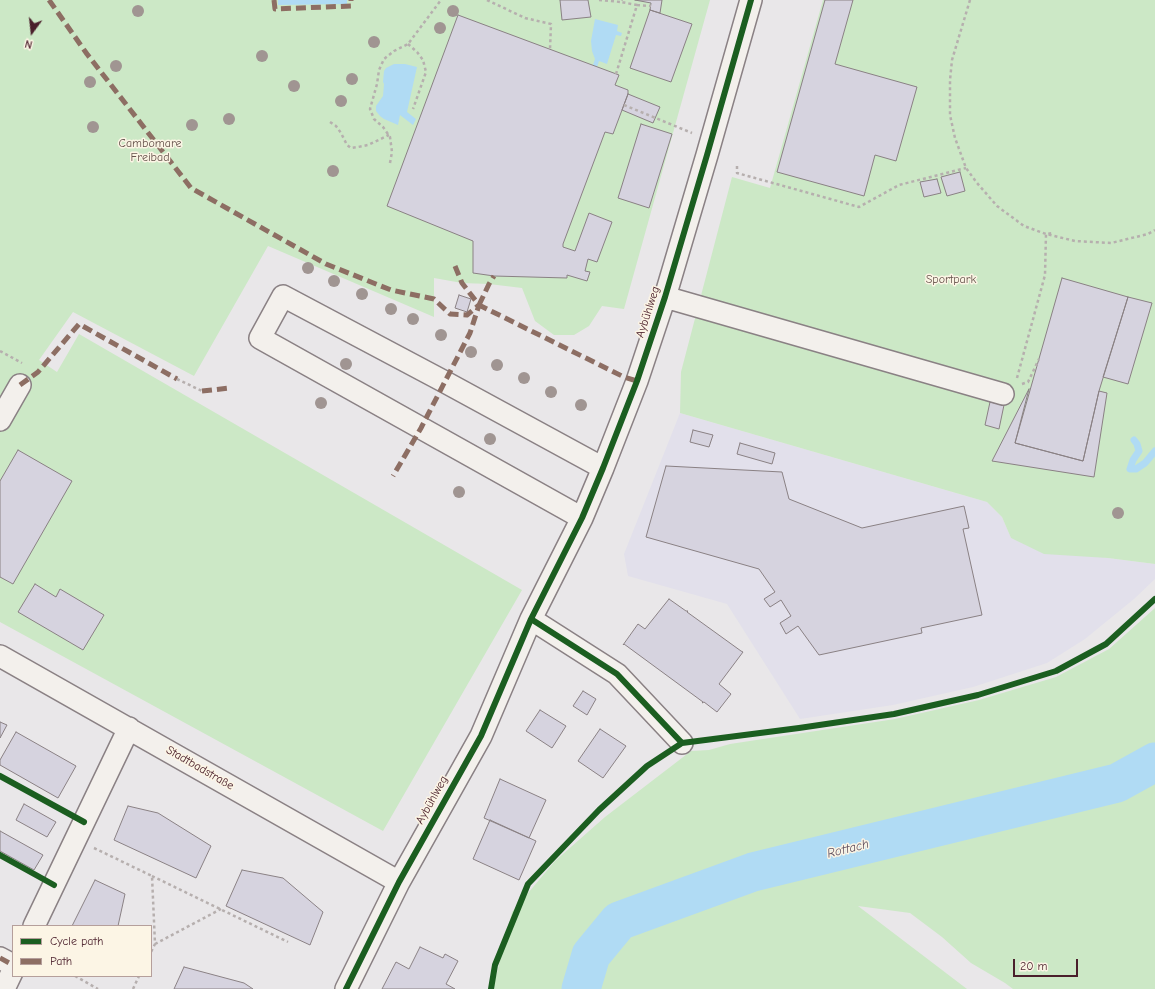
<!DOCTYPE html>
<meta charset="utf-8">
<style>
body{margin:0}
#map{position:relative;width:1155px;height:989px;overflow:hidden;background:#e9e7e9;font-family:"Comic Neue",sans-serif}
canvas{display:block}
.legend{position:absolute;left:12px;top:925px;width:140px;height:52px;box-sizing:border-box;background:#fcf5e5;border:1px solid #b59f9b;margin:0;padding:5px 7px;list-style:none;font-size:12px;color:#4a1f2b}
.legend li{display:flex;align-items:center;gap:8px;height:20px}
.legend b{width:20px;border:1px solid #b59f9b}
.north{position:absolute;left:12px;top:12px;width:40px;height:40px;-webkit-text-stroke:3px #fcf5e5;paint-order:stroke;rotate:195deg;font-size:11px;font-weight:700;line-height:16px;text-align:center;color:#4a1f2b}
.north::after{content:'';display:block;margin:auto;width:14px;height:18px;background:#4a1f2b;clip-path:polygon(50% 0,100% 100%,50% 72%,0 100%)}
.scale{position:absolute;left:1013px;top:959px;width:65px;height:18px;box-sizing:border-box;border:2px solid #4a1f2b;border-top:0;padding-left:5px;font-size:12px;line-height:14px;white-space:nowrap;color:#4a1f2b;-webkit-text-stroke:3px #fcf5e5;paint-order:stroke}
</style>
<div id="map">
<canvas width="1155" height="989"></canvas>
<ul class="legend">
<li><b style="height:5px;background:#1b5e20"></b>Cycle path</li>
<li><b style="height:5px;background:#8d6e63"></b>Path</li>
</ul>
<div class="north">N</div>
<div class="scale">20 m</div>
</div>
<script>
const g = document.querySelector('canvas').getContext('2d');
g.lineJoin = 'round';
function fill(path, color) { g.fillStyle = color; g.fill(path, 'evenodd'); }
const poly = rows => new Path2D(rows.map(r => 'M' + r).join(''));
function trace(path, color, width, dash) { g.strokeStyle = color; g.lineWidth = width; g.lineCap = dash ? 'butt' : 'round'; g.setLineDash(dash || []); g.stroke(path); }
function drawText(font, color, halo, rows, align = 'center') {
  g.font = font + ' "Comic Neue",sans-serif'; g.lineWidth = 3; g.setLineDash([]); g.textBaseline = 'middle'; g.strokeStyle = halo; g.fillStyle = color; for (const [text, x, y, turn = 0] of rows) {
    g.save(); g.translate(x, y); g.rotate((+turn || 0) * Math.PI / 180); g.textAlign = isNaN(turn) ? turn : align; if (halo) g.strokeText(text, 0, 0); g.fillText(text, 0, 0); g.restore();
  }
}
const built = poly([
 [680,413,987,502,1002,517,1011,538,1108,558,1155,564,1155,579,1134,599,1085,639,1047,663,973,687,893,705,800,719,727,604,628,576,624,554]
]);
const green = poly([
 [0,0,710,0,624,309,602,306,589,326,574,335,554,335,535,321,522,288,489,284,462,283,434,278,434,317,268,246,194,376,73,312,39,360,57,372,79,334,522,590,383,831,0,622],
 [823,0,1155,0,1155,564,1108,558,1044,554,1011,538,1002,517,987,502,680,413,681,372,732,177,770,188],
 [1155,608,1155,989,1013,989,1005,983,971,963,942,937,910,913,858,906,967,989,493,989,512,912,555,861,605,817,691,751,709,750,730,744,895,719,979,700,1056,677,1109,649]
]);
const water = poly([
 [278,0,347,0,347,4,278,5],
 [595,19,618,25,617,31,622,33,621,36,616,35,607,64,599,61,597,67,593,65,595,59,592,51,591,41],
 [394,64,405,64,417,67,407,112,416,119,413,125,400,115,398,125,384,119,380,116,376,111,376,106,383,96,384,84,383,82,384,71,386,68]
]);
const stream = poly([
 [1134,440,1137,444,1139,451,1133,460,1130,469,1136,469,1145,463,1155,451]
]);
const river = poly([
 [581,989,591,955,619,921,753,872,1117,783,1155,762]
]);
const building = poly([
 [560,0,588,0,591,17,562,20,560,0],
 [635,0,662,0,660,13,650,10,651,3,635,0],
 [825,0,853,0,835,64,917,87,896,161,875,155,864,196,777,172,825,0],
 [650,10,692,24,671,82,630,68,650,10],
 [458,15,619,75,615,85,628,90,628,94,613,134,605,132,563,244,563,247,575,251,589,213,612,222,597,262,588,259,585,271,590,272,587,281,567,275,567,278,494,276,473,273,473,241,387,206,458,15],
 [628,94,660,107,653,123,622,110,628,94],
 [641,124,672,134,649,208,618,198,641,124],
 [960,172,965,191,947,196,941,177,960,172],
 [937,179,941,193,924,197,920,182,937,179],
 [1062,278,1128,297,1099,391,1083,461,1015,443,1062,278],
 [459,295,471,299,467,312,455,308,459,295],
 [1128,297,1152,303,1128,384,1103,377,1128,297],
 [1029,389,1015,443,1083,461,1099,391,1107,393,1094,477,992,461,1029,389],
 [990,402,1004,405,999,429,985,425,990,402],
 [693,430,713,435,709,447,690,442,693,430],
 [740,443,775,453,772,464,737,454,740,443],
 [18,450,72,481,13,584,0,577,0,481,18,450],
 [666,466,782,472,789,499,862,528,964,506,969,528,963,529,982,615,921,628,922,633,819,655,798,626,786,634,780,623,791,616,781,600,770,607,764,599,775,592,759,569,646,537,666,466],
 [35,584,56,597,60,589,104,615,83,650,18,612,35,584],
 [669,599,686,611,688,611,687,612,741,651,743,652,719,684,731,694,717,712,704,702,702,703,703,702,624,644,623,645,638,624,645,629,669,599],
 [583,691,596,699,587,715,573,706,583,691],
 [540,710,566,726,552,748,526,731,540,710],
 [0,722,7,725,0,738,0,722],
 [600,729,626,746,603,778,578,761,600,729],
 [16,732,76,766,58,798,0,765,0,760,16,732],
 [500,779,546,800,529,838,484,818,500,779],
 [24,804,56,822,47,837,16,820,24,804],
 [128,806,158,813,211,846,196,878,114,840,128,806],
 [490,820,536,841,519,880,473,859,490,820],
 [0,831,43,855,34,870,0,851,0,831],
 [242,870,283,878,323,912,310,945,226,906,242,870],
 [95,880,125,894,118,926,72,926,95,880],
 [420,947,443,958,445,954,458,961,446,984,455,989,382,989,396,962,409,969,420,947],
 [184,967,244,983,253,989,174,989,184,967]
]);
const path = poly([
 [487,0,525,18,551,24,550,49],
 [599,0,621,2],
 [970,0,952,60,950,80,950,115,955,138,966,168,977,183,997,206,1024,226,1046,234,1075,241,1111,243,1148,234,1155,230],
 [637,5,651,6],
 [408,44,417,52,423,60,426,72,413,109],
 [616,74,637,5,621,2,622,0],
 [624,105,692,133],
 [330,122,336,126,341,133,347,145,351,148,358,147,368,145,389,135],
 [390,163,392,152,390,137,383,127,374,119,370,109,377,84,379,70,384,59,394,51,408,44,441,0],
 [737,166,737,173,859,207,899,185,966,168],
 [0,351,22,363],
 [1017,378,1045,275,1046,234,1054,233],
 [177,379,202,391],
 [1022,384,1028,382,1039,359],
 [94,848,152,876,155,944,151,952],
 [152,876,288,942],
 [155,944,221,909],
 [75,976,98,989],
 [133,989,139,976]
]);
const minor = poly([
 [665,297,1003,394],
 [0,420,20,385],
 [582,518,260,338,283,296,445,382,603,468],
 [531,619,617,674,682,743],
 [0,656,399,882],
 [34,926,129,728],
 [0,958,13,965],
 [4,989,13,970],
 [346,989,399,882,481,736,531,619,582,518,603,468,637,381,665,297,707,155,751,0]
]);
const quiet = poly([
 [49,0,87,54,191,188,326,264,391,290,434,299,450,314,467,315,479,305,470,333,421,428,393,476],
 [274,0,275,9,351,6,351,0],
 [455,266,462,283,479,305,624,377,637,381],
 [479,305,489,284,494,276],
 [20,385,38,372,79,324,177,379],
 [202,391,230,388],
 [0,958,13,965]
]);
const cycleway = poly([
 [531,619,617,674,682,743],
 [0,776,84,822],
 [0,855,54,885],
 [346,989,399,882,481,736,531,619,582,518,603,468,637,381,665,297,707,155,751,0],
 [491,989,495,965,528,884,599,810,647,766,682,743,799,728,894,714,978,695,1056,671,1106,644,1155,599]
]);
const trees = [
 [138,11],
 [453,11],
 [440,28],
 [374,42],
 [262,56],
 [116,66],
 [352,79],
 [90,82],
 [294,86],
 [341,101],
 [229,119],
 [192,125],
 [93,127],
 [333,171],
 [308,268],
 [334,281],
 [362,294],
 [391,309],
 [413,319],
 [441,335],
 [471,352],
 [346,364],
 [497,365],
 [524,378],
 [551,392],
 [321,403],
 [581,405],
 [490,439],
 [459,492],
 [1118,513]
];
const parkNames = [
 ["Cambomare",150,144],
 ["Freibad",150,158],
 ["Sportpark",951,280]
];
const streetNames = [
 ["Aybühlweg",648,312,-72],
 ["Stadtbadstraße",200,768,30],
 ["Aybühlweg",432,800,-61]
];
const waterNames = [
 ["Rottach",848,849,-14]
];
fill(built, '#e2e0eb');
fill(green, '#cce8c6');
fill(water, '#b0dbf4');
trace(stream, '#b0dbf4', 7);
trace(river, '#b0dbf4', 39);
fill(building, '#d6d3df');
trace(building, '#8a8184', 1);
trace(minor, '#8a8184', 24);
trace(path, '#b6afae', 2.5, [3, 3]);
trace(minor, '#f3f0ec', 21);
trace(quiet, '#8d6e63', 5, [10, 5]);
trace(cycleway, '#1b5e20', 6);
g.fillStyle = '#a09592';
for (const [x, y] of trees) { g.beginPath(); g.arc(x, y, 6, 0, 2 * Math.PI); g.fill(); }
drawText('12px', '#65524b', '#fcf5e5', parkNames);
drawText('12px', '#4a1f2b', '#fcf5e5', streetNames);
drawText('italic 13px', '#5d4d5e', '#fcf5e5', waterNames);
</script>
